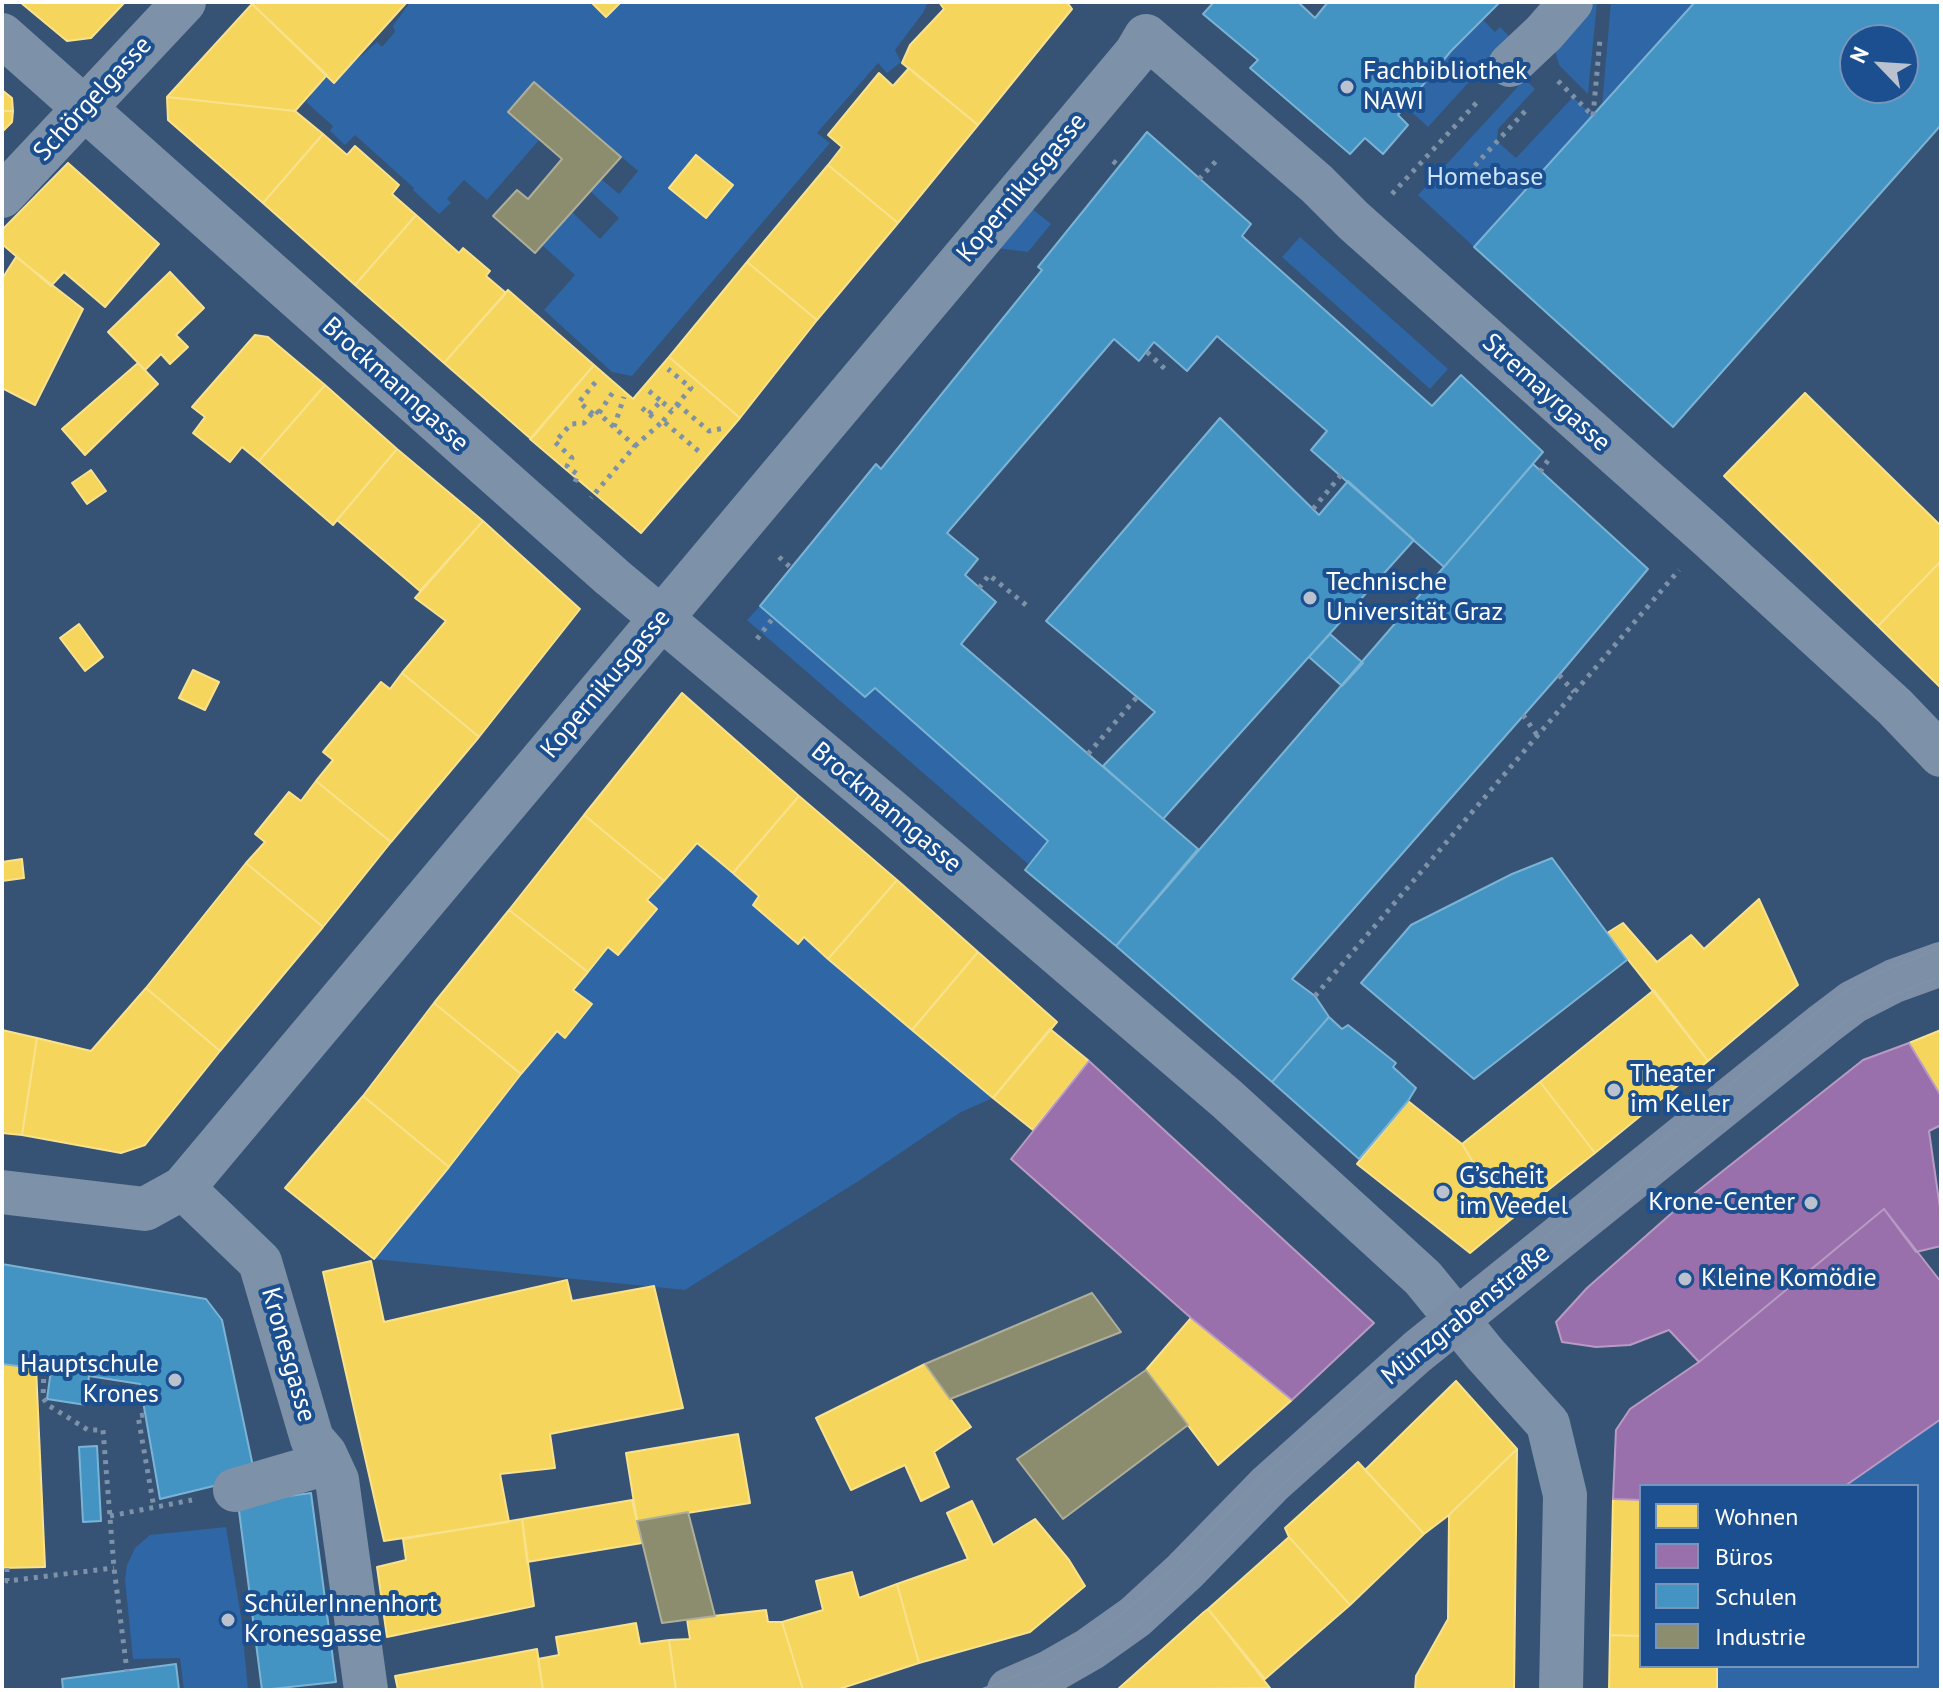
<!DOCTYPE html>
<meta charset="utf-8">
<style>
body{margin:0}
#map{position:relative;width:1943px;height:1692px;overflow:hidden;background:#365274;font-family:"PT Sans",sans-serif}
canvas{display:block}
.frame{position:absolute;inset:0;border:4px solid #fff;pointer-events:none}
.legend{position:absolute;left:1639px;top:1484px;width:280px;height:184px;box-sizing:border-box;background:#1b4f8f;border:2px solid #7695bc;margin:0;padding:10px 14px;list-style:none;font-size:24px;color:#fff}
.legend li{display:flex;align-items:center;gap:16px;height:40px}
.legend b{width:40px;border:2px solid #7695bc}
.north{position:absolute;left:1839px;top:24px;width:80px;height:80px;box-sizing:border-box;background:#1b4f8f;border:2px solid #7695bc;border-radius:50%;rotate:295deg;font-size:22px;font-weight:700;line-height:32px;text-align:center;color:#fff}
.north::after{content:'';display:block;margin:auto;width:28px;height:36px;background:#b9c2ce;clip-path:polygon(50% 0,100% 100%,50% 72%,0 100%)}
</style>
<div id="map">
<canvas width="1943" height="1692"></canvas>
<div class="frame"></div>
<ul class="legend">
<li><b style="height:22px;background:#f6d55c"></b>Wohnen</li>
<li><b style="height:22px;background:#9970ab"></b>Büros</li>
<li><b style="height:22px;background:#4393c3"></b>Schulen</li>
<li><b style="height:22px;background:#8c8c6e"></b>Industrie</li>
</ul>
<div class="north">N</div>
</div>
<script>
const g = document.querySelector('canvas').getContext('2d');
g.lineJoin = 'round';
function fill(path, color) { g.fillStyle = color; g.fill(path, 'evenodd'); }
const poly = rows => new Path2D(rows.map(r => 'M' + r).join(''));
function trace(path, color, width, dash) { g.strokeStyle = color; g.lineWidth = width; g.lineCap = dash ? 'butt' : 'round'; g.setLineDash(dash || []); g.stroke(path); }
function drawText(font, color, halo, rows, align = 'center') {
  g.font = font + ' "PT Sans",sans-serif'; g.lineWidth = 8; g.setLineDash([]); g.textBaseline = 'middle'; g.strokeStyle = halo; g.fillStyle = color; for (const [text, x, y, turn = 0] of rows) {
    g.save(); g.translate(x, y); g.rotate((+turn || 0) * Math.PI / 180); g.textAlign = isNaN(turn) ? turn : align; if (halo) g.strokeText(text, 0, 0); g.fillText(text, 0, 0); g.restore();
  }
}
const green = poly([
 [410,2,591,2,606,16,621,2,928,2,923,13,895,50,901,62,887,73,878,63,817,133,830,143,632,376,612,372,544,310,575,275,542,245,572,212,600,239,619,218,590,191,601,179,619,194,638,171,534,82,508,112,540,139,487,200,464,180,447,199,451,203,439,214,413,190,414,188,355,135,345,145,330,131,333,126,306,102,311,96,305,92,319,86,329,75,337,77,377,42,382,47,395,32,393,26],
 [1587,2,1597,2,1588,94,1559,65,1555,51],
 [1611,2,1695,2,1602,106],
 [1482,19,1495,32,1500,27,1510,37,1428,127,1405,106,1451,51],
 [1525,79,1535,89,1498,129,1497,141,1516,158,1573,97,1593,116,1474,247,1418,195],
 [1025,203,1051,224,1028,252,990,247],
 [1300,237,1448,369,1430,389,1282,257],
 [760,606,865,697,875,688,1048,841,1028,864,747,620],
 [697,843,759,896,753,905,797,944,804,937,993,1098,961,1112,860,1180,685,1290,374,1259,557,1031,565,1038,591,1004,573,990,608,947,619,955,657,909,647,900],
 [1941,1419,1941,1690,1717,1690,1717,1666,1917,1666,1917,1486,1845,1486],
 [226,1527,241,1616,248,1690,184,1690,180,1658,133,1659,125,1580,127,1565,135,1548,150,1535]
]);
const homes = poly([
 [20,2,125,2,91,38,67,41,20,2],
 [255,2,407,2,334,83,252,4,255,2],
 [591,2,621,2,606,17,591,2],
 [939,2,1067,2,1072,9,978,125,902,63,910,45,944,9,939,2],
 [252,4,327,75,295,111,167,97,252,4],
 [909,68,978,125,898,223,828,165,842,147,828,135,879,73,893,86,909,68],
 [2,90,12,98,13,111,2,111,2,90],
 [167,97,295,111,323,134,263,203,168,120,167,97],
 [2,111,13,111,12,122,2,132,2,111],
 [323,134,347,155,355,146,399,185,392,194,416,215,355,285,263,203,323,134],
 [696,155,733,185,706,218,669,188,696,155],
 [68,163,159,244,105,307,64,272,51,286,2,244,2,230,68,163],
 [828,165,898,223,817,320,747,262,828,165],
 [416,215,459,253,463,248,490,271,486,276,506,293,444,363,355,285,416,215],
 [16,257,83,309,35,405,2,388,2,279,16,257],
 [747,262,817,320,740,418,669,357,747,262],
 [170,272,204,308,176,335,188,347,170,364,161,354,145,370,108,332,170,272],
 [508,290,594,365,531,439,444,363,508,290],
 [255,335,268,337,325,385,259,461,242,447,230,462,193,433,205,417,192,407,255,335],
 [669,357,740,418,641,533,530,439,594,365,633,399,669,357],
 [138,363,158,384,85,455,62,429,138,363],
 [325,385,397,449,333,525,259,461,325,385],
 [1805,393,1941,526,1941,561,1878,626,1724,476,1805,393],
 [397,449,483,521,420,591,337,520,397,449],
 [91,470,106,491,87,504,72,483,91,470],
 [483,521,580,609,479,737,402,673,446,621,415,598,483,521],
 [1941,561,1941,688,1878,626,1941,561],
 [79,624,103,657,85,671,60,638,79,624],
 [193,670,219,682,205,710,179,698,193,670],
 [402,673,479,737,391,842,316,781,333,760,323,752,381,682,390,689,402,673],
 [682,693,799,796,733,873,697,843,664,881,584,815,682,693],
 [316,781,391,842,323,927,246,863,265,842,255,834,289,792,301,801,316,781],
 [799,796,897,880,828,959,804,937,798,944,753,905,759,896,733,873,799,796],
 [584,815,664,881,647,900,657,909,618,955,608,947,588,972,509,910,584,815],
 [22,859,24,878,2,881,2,862,22,859],
 [246,863,323,927,220,1051,146,988,246,863],
 [897,880,978,952,912,1030,828,959,897,880],
 [1759,899,1798,985,1708,1061,1607,933,1623,923,1657,962,1691,935,1704,949,1759,899],
 [509,910,588,972,573,990,592,1004,565,1038,557,1031,521,1074,434,1003,509,910],
 [978,952,1057,1022,993,1098,912,1030,978,952],
 [146,988,220,1051,145,1145,121,1153,22,1135,37,1038,91,1051,146,988],
 [1654,990,1708,1061,1595,1153,1540,1082,1654,990],
 [434,1003,521,1074,449,1167,363,1096,434,1003],
 [1050,1029,1089,1061,1033,1130,993,1098,1050,1029],
 [2,1030,37,1038,22,1135,2,1133,2,1030],
 [1941,1030,1941,1096,1909,1043,1941,1030],
 [1540,1082,1595,1153,1509,1221,1462,1144,1540,1082],
 [363,1096,449,1167,374,1259,285,1188,363,1096],
 [1408,1101,1462,1144,1509,1221,1470,1253,1357,1164,1408,1101],
 [371,1261,384,1322,567,1280,572,1301,654,1286,683,1408,550,1434,555,1468,500,1474,509,1522,384,1541,323,1272,371,1261],
 [1191,1318,1292,1400,1218,1465,1146,1370,1191,1318],
 [2,1364,36,1367,45,1567,2,1568,2,1364],
 [925,1364,971,1427,934,1452,949,1487,921,1501,905,1465,851,1490,816,1418,925,1364],
 [1456,1381,1517,1449,1449,1515,1424,1534,1365,1470,1456,1381],
 [738,1434,750,1503,637,1521,626,1453,738,1434],
 [1517,1449,1514,1690,1415,1690,1416,1676,1448,1619,1449,1515,1517,1449],
 [1358,1462,1424,1534,1350,1605,1289,1537,1285,1528,1358,1462],
 [1613,1499,1641,1500,1641,1636,1610,1635,1613,1499],
 [632,1500,642,1543,527,1562,522,1519,632,1500],
 [972,1501,993,1545,1035,1519,1069,1560,1085,1586,1030,1632,919,1663,897,1584,968,1559,947,1513,972,1501],
 [522,1519,534,1606,387,1637,377,1567,406,1560,403,1539,522,1519],
 [1289,1537,1350,1605,1265,1679,1208,1609,1289,1537],
 [852,1572,859,1598,897,1584,919,1663,836,1690,803,1690,782,1622,823,1610,816,1581,852,1572],
 [1208,1609,1270,1688,1117,1690,1204,1612,1208,1609],
 [766,1610,768,1622,782,1622,803,1690,676,1690,669,1640,690,1639,687,1619,766,1610],
 [636,1623,640,1644,669,1640,676,1690,543,1690,538,1659,559,1655,556,1637,636,1623],
 [1610,1635,1641,1636,1641,1666,1717,1666,1717,1690,1609,1690,1610,1635],
 [537,1649,543,1690,398,1690,395,1676,537,1649]
]);
const offices = poly([
 [1909,1043,1941,1096,1941,1125,1929,1131,1941,1215,1941,1246,1916,1252,1884,1209,1699,1362,1669,1330,1630,1345,1596,1347,1562,1342,1556,1322,1587,1288,1690,1197,1863,1060,1909,1043],
 [1089,1061,1374,1323,1292,1400,1191,1318,1011,1159,1089,1061],
 [1884,1209,1941,1282,1941,1419,1845,1486,1641,1486,1641,1500,1613,1499,1616,1430,1630,1409,1699,1362,1884,1209]
]);
const schools = poly([
 [1214,2,1298,2,1315,18,1328,2,1500,2,1451,51,1398,115,1408,125,1383,154,1365,138,1350,154,1250,68,1258,60,1203,14,1214,2],
 [1695,2,1941,2,1941,125,1673,427,1474,247,1695,2],
 [1855,40,1903,40,1903,88,1855,88,1855,40],
 [1147,132,1251,224,1242,236,1432,406,1461,375,1543,452,1444,567,1311,450,1327,431,1217,336,1187,371,1154,342,1139,361,1114,339,947,533,978,559,965,575,996,602,961,644,1198,849,1116,946,1025,870,1048,841,875,688,865,697,760,606,876,464,881,469,1042,270,1038,267,1147,132],
 [1220,418,1319,515,1348,481,1414,540,1163,819,1103,766,1155,712,1046,621,1220,418],
 [1533,464,1648,569,1559,675,1292,979,1315,996,1329,1017,1272,1082,1116,946,1533,464],
 [1330,634,1363,663,1342,686,1309,657,1330,634],
 [1552,858,1627,960,1474,1079,1361,983,1411,925,1512,874,1552,858],
 [1329,1017,1342,1029,1348,1025,1396,1063,1393,1067,1416,1088,1408,1101,1359,1159,1272,1082,1329,1017],
 [2,1264,206,1299,222,1320,255,1476,160,1499,140,1384,89,1376,86,1405,47,1399,51,1370,2,1364,2,1264],
 [97,1446,101,1521,83,1522,79,1447,97,1446],
 [311,1493,336,1682,262,1690,238,1503,311,1493],
 [176,1664,179,1690,63,1690,62,1679,176,1664]
]);
const industry = poly([
 [534,82,621,157,535,253,493,216,517,190,528,199,562,159,508,112,534,82],
 [1092,1293,1121,1332,950,1399,925,1364,1092,1293],
 [1146,1370,1188,1425,1063,1519,1017,1459,1146,1370],
 [688,1512,715,1616,662,1623,637,1521,688,1512]
]);
const path = poly([
 [1558,81,1593,116,1600,39],
 [1113,161,1120,167],
 [1468,173,1528,108],
 [1199,179,1219,158],
 [1392,194,1480,99],
 [1147,352,1165,369],
 [649,391,661,401],
 [677,404,709,431,725,428],
 [642,408,654,418],
 [599,413,613,392],
 [593,414,579,402,599,378],
 [649,414,661,401,672,410],
 [663,421,691,388,668,369],
 [614,427,624,397],
 [635,446,663,421,702,454],
 [1540,472,1551,456],
 [575,482,578,475,567,466,572,458,555,442,571,424,584,423,595,410,635,446,591,498],
 [1313,509,1341,475],
 [779,557,790,567],
 [979,588,989,575,1026,605],
 [757,639,773,618],
 [1559,675,1574,692],
 [1523,715,1537,735],
 [1088,754,1137,697],
 [1315,996,1679,570],
 [44,1369,43,1398,48,1405,88,1430,103,1430,114,1568,127,1671],
 [144,1415,138,1416,154,1508],
 [110,1516,192,1500],
 [7,1568,7,1581,114,1568]
]);
const minor = poly([
 [2,35,612,577,889,809,1227,1099,1423,1278,1485,1354,1548,1424,1565,1495,1561,1690],
 [1510,65,1544,33,1571,2],
 [2,196,184,2],
 [183,1188,260,1262,312,1439,325,1454,337,1480,366,1690],
 [2,1192,145,1209,183,1188,1136,53,1146,36,1317,184,1354,221,1708,536,1895,707,1941,755],
 [235,1490,307,1469,325,1454]
]);
const major = poly([
 [1009,1690,1048,1673,1090,1649,1135,1617,1184,1572,1270,1484,1417,1352,1824,1024,1853,1002,1894,981,1941,964]
]);
const tram = poly([
 [980,1690,1043,1665,1085,1640,1128,1609,1176,1566,1262,1478,1412,1346,1494,1280,1829,1002,1874,975,1941,948],
 [1031,1690,1096,1656,1141,1623,1182,1587,1275,1491,1424,1360,1850,1018,1896,994,1941,976]
]);
const markers = [
 [1347,87,8,"#b9c2ce"],
 [1310,598,8,"#b9c2ce"],
 [1614,1090,8,"#b9c2ce"],
 [1443,1192,8,"#b9c2ce"],
 [1811,1203,8,"#b9c2ce"],
 [1685,1279,8,"#b9c2ce"],
 [175,1380,8,"#b9c2ce"],
 [228,1620,8,"#b9c2ce"]
];
const poiNames = [
 ["Fachbibliothek",1363,72],
 ["NAWI",1363,102],
 ["Technische",1326,583],
 ["Universität Graz",1326,613],
 ["Theater",1630,1075],
 ["im Keller",1630,1105],
 ["G’scheit",1459,1177],
 ["im Veedel",1459,1207],
 ["Krone-Center",1795,1203,"right"],
 ["Kleine Komödie",1701,1279],
 ["Hauptschule",159,1365,"right"],
 ["Krones",159,1395,"right"],
 ["SchülerInnenhort",244,1605],
 ["Kronesgasse",244,1635]
];
const streetNames = [
 ["Schörgelgasse",93,99,-47],
 ["Kopernikusgasse",1022,188,-50],
 ["Brockmanngasse",395,385,42],
 ["Stremayrgasse",1546,393,42],
 ["Kopernikusgasse",606,684,-50],
 ["Brockmanngasse",886,808,40],
 ["Münzgrabenstraße",1466,1315,-39],
 ["Kronesgasse",288,1355,74]
];
const parkNames = [
 ["Homebase",1485,178]
];
fill(green, '#2f66a5');
fill(homes, '#f6d55c');
trace(homes, '#f9e28d', 2);
fill(offices, '#9970ab');
trace(offices, '#b89bc4', 2);
fill(schools, '#4393c3');
trace(schools, '#7bb3d5', 2);
fill(industry, '#8c8c6e');
trace(industry, '#aeae9a', 2);
trace(path, '#7d92a8', 5, [4, 6]);
trace(minor, '#7d92a8', 44);
trace(major, '#7d8ea7', 44);
trace(tram, '#7e92a7', 2);
for (const [x, y, r, color] of markers) { const dot = new Path2D(); dot.arc(x, y, r, 0, 2 * Math.PI); g.fillStyle = color; g.fill(dot); trace(dot, '#1b4f8f', 3); }
drawText('26px', '#fff', '#1b4f8f', poiNames, 'left');
drawText('26px', '#fff', '#1b4f8f', streetNames);
drawText('26px', '#cfe3fa', '#1b4f8f', parkNames);
</script>
